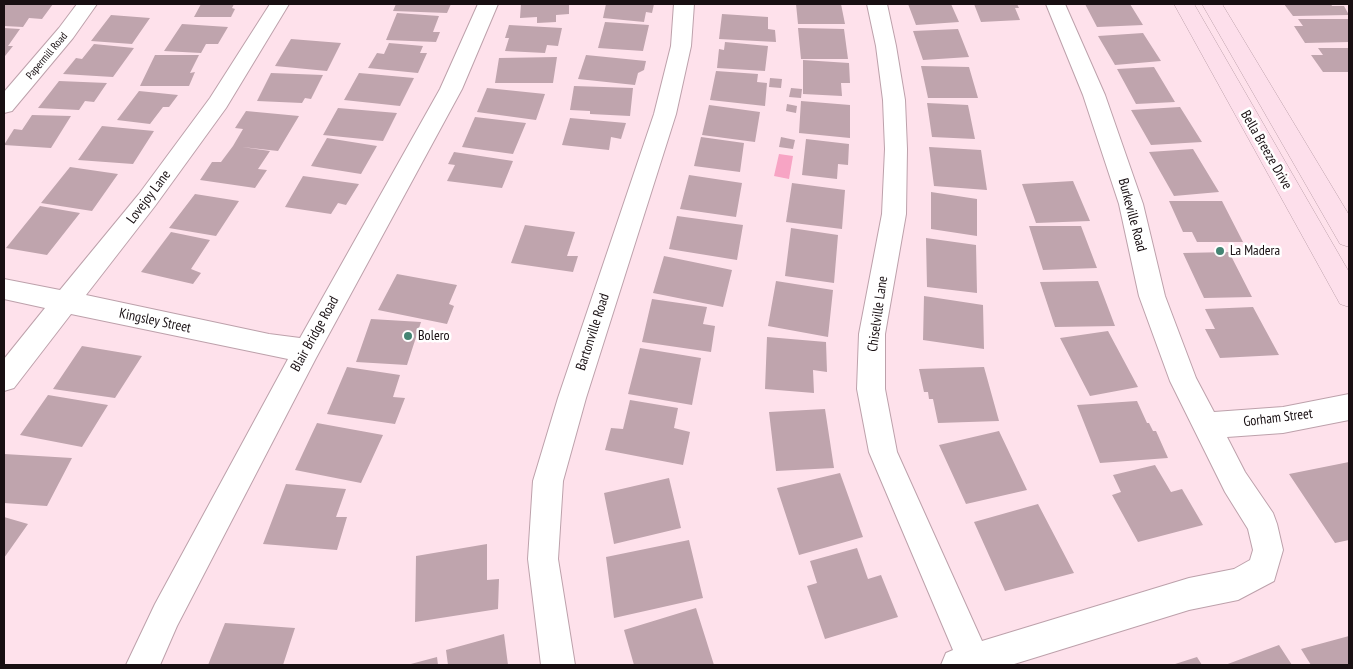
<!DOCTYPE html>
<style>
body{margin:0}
#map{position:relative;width:1353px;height:669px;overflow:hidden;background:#fee1eb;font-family:"PT Sans Narrow",sans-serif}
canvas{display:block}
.frame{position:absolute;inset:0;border:5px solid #180f12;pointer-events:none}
</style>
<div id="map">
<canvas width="1353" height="669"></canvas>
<div class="frame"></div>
</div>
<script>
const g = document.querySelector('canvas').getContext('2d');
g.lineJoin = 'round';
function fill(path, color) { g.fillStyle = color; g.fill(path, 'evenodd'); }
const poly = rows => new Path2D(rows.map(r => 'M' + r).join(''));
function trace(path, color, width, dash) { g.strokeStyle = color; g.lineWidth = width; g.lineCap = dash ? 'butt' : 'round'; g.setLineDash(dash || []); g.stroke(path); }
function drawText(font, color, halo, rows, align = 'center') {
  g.font = font + ' "PT Sans Narrow",sans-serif'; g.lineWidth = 5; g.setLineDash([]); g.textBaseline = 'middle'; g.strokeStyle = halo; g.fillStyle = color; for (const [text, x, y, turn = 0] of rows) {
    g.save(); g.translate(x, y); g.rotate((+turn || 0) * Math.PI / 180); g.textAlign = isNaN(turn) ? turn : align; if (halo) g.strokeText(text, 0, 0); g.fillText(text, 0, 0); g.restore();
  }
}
const water = poly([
 [779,154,793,156,789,179,774,176]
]);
const building = poly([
 [6,4,53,4,42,19,29,18,23,27,4,26,4,6],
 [201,4,234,4,232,8,235,9,231,17,194,17],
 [396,4,451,4,447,13,393,11],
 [521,4,569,4,569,14,556,15,556,22,537,23,537,17,520,18],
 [606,4,654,4,652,13,646,12,644,22,603,18],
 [796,4,841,4,845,24,798,24],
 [908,4,951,4,959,22,916,25],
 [974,4,1017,4,1019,8,1015,8,1020,20,981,22],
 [1085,4,1130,4,1143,25,1097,27],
 [1284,4,1331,4,1332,6,1344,6,1349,15,1293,16],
 [397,13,439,16,433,32,440,32,436,42,386,40],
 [722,14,768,17,768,29,775,30,776,42,719,39],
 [111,15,150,18,132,44,91,41],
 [1298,19,1349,19,1349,42,1305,43,1294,26,1303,26],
 [605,22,649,25,643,51,598,48],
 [182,24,228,27,218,44,206,44,201,53,164,51],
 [509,25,562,28,558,46,547,45,545,53,505,51,509,38,505,38],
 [4,28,20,29,8,46,13,46,5,56],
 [798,28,844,29,848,59,801,59],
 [958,29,969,57,923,60,913,31],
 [1143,33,1161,61,1115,65,1098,36],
 [291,39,341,43,327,71,275,66],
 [725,42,768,46,765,71,717,68,719,49,724,50],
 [389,43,423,46,420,53,427,53,418,73,368,68,377,53,384,54],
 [94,44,134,48,113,77,63,74,76,58,82,59],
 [1318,48,1349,48,1349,72,1323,72,1311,55,1323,55],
 [155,55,199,55,190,73,195,72,189,86,140,86],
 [586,55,646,61,644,70,638,73,635,85,578,79],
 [557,57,553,83,495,83,499,58],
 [803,60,849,63,850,83,841,83,842,96,803,94],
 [921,66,969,67,978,98,928,98],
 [1154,67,1175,102,1136,104,1117,69],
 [716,71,758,74,757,82,767,83,765,106,710,100],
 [271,73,323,75,311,99,305,98,302,103,257,101],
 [359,73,414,78,400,106,344,100],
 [770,78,782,79,781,88,769,87],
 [59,81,107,83,94,102,85,101,79,110,38,108],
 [574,86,633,88,630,116,590,114,590,111,570,110],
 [487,88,545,94,536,120,477,112],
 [791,88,802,89,801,98,789,97],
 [139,91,178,95,169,107,163,107,150,124,117,120],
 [801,101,850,105,850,138,799,133],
 [927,103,968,105,975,139,932,137],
 [787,104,797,106,796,113,786,111],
 [709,105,760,112,755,142,702,135],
 [1180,107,1202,142,1151,145,1131,110],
 [338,108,397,113,383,141,323,135],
 [246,111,299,116,278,151,242,147,270,151,258,169,267,170,255,188,200,180,212,162,221,162,233,146,243,129,235,128],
 [32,115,71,116,51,148,4,145,14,129,22,130],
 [475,117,526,123,513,154,462,147],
 [570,118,626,123,621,139,611,137,609,150,562,145],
 [102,126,154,131,133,164,78,160],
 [701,137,744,143,740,172,694,166],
 [781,137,795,140,793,149,779,147],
 [327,138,377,146,361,174,311,166],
 [806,139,849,144,848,165,838,164,837,179,802,175],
 [929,147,981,150,987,190,934,186],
 [1193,149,1219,192,1174,196,1149,152],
 [454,152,513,161,502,188,447,181,455,165,448,164],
 [70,167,118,174,92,211,41,203],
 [689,175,742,183,736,217,680,209],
 [303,176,359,184,346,205,338,203,331,214,285,207],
 [1073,181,1090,221,1036,223,1022,184],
 [792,183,845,190,842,229,786,222],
 [931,192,977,199,977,236,931,229],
 [195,194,239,201,216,236,169,228],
 [1169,201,1222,201,1243,242,1197,242,1192,232,1183,232],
 [40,206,80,213,47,255,6,248],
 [677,216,743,225,737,260,669,249],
 [525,225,575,232,567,256,578,256,573,272,511,263],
 [1029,226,1081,226,1097,268,1043,270],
 [791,228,838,235,834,283,785,276],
 [171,232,210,240,191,269,201,273,193,284,141,272],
 [926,238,976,245,977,293,927,287],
 [1229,252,1252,297,1204,298,1183,253],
 [664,256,732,270,723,307,653,293],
 [397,274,457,285,449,304,454,306,447,324,378,310],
 [776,281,833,290,828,337,768,326],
 [1098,281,1115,326,1055,327,1040,282],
 [924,296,983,305,984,349,923,340],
 [652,299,707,307,703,324,715,326,711,352,642,342],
 [1253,307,1279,355,1220,358,1205,329,1215,329,1205,309],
 [371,319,421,322,407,365,356,362],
 [1108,331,1138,387,1090,396,1060,338],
 [767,337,826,342,827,372,813,370,814,393,765,389],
 [82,346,142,356,115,398,53,389],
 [640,348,701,358,692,405,628,394],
 [347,367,400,375,393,397,405,398,395,424,327,414],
 [984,367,999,421,938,423,933,399,929,399,928,392,924,392,919,369],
 [48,395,108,405,82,447,20,435],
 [630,400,678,408,674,428,690,432,683,465,605,450,611,428,623,429],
 [1137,401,1147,423,1149,423,1153,431,1156,431,1168,458,1100,463,1077,405],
 [825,409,834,468,776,471,769,412],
 [317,423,383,435,361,483,295,470],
 [999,431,1027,490,966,504,939,445],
 [4,454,72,458,47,506,4,503],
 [1349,462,1349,540,1335,543,1289,474],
 [1155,465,1171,492,1182,489,1203,525,1138,542,1112,495,1121,492,1113,475],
 [840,473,863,537,799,555,777,488],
 [669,478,681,528,614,544,604,493],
 [286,484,346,489,336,517,347,517,337,550,263,544],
 [1038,504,1074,573,1005,591,974,522],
 [4,517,28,524,4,558],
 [689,540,703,598,614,618,606,557],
 [487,544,487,580,499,579,498,609,415,622,416,556],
 [857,548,868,579,881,575,898,617,825,639,807,586,817,583,810,561],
 [696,608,714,665,634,665,624,630],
 [225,623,295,628,283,665,208,665],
 [504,634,508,665,448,665,446,650],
 [1349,636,1349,665,1311,665,1301,649],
 [1279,645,1292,665,1225,665],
 [437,657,438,665,407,665],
 [1197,657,1202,665,1172,665]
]);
const street = poly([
 [77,4,97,4,73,38,12,111,4,113,4,92,59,28,77,4],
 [270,4,289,4,226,108,155,206,86,295,269,334,300,338,440,89,478,4,498,4,462,89,316,358,177,626,160,665,126,665,155,604,288,359,71,314,14,388,4,391,4,359,45,308,4,299,4,279,60,290,139,194,210,98,270,4],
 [674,4,694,4,691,46,676,114,586,398,563,481,558,559,575,665,541,665,528,559,533,481,558,398,654,114,671,46,674,4],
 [867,4,887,4,896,46,905,100,907,149,906,214,885,334,885,389,897,452,982,641,1189,578,1234,569,1250,560,1253,550,1248,529,1225,492,1170,381,1139,296,1119,204,1083,95,1046,4,1065,4,1105,95,1143,204,1165,296,1196,378,1214,412,1283,407,1349,394,1349,420,1283,433,1227,437,1245,472,1273,513,1277,524,1283,550,1274,581,1238,600,1189,610,1011,665,941,665,946,653,953,650,869,452,857,389,859,334,882,214,885,149,883,100,876,46,867,4]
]);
const secondary = poly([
 [1174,4,1194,4,1349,272,1349,307,1340,304,1174,4],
 [1202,4,1222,4,1349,215,1349,247,1340,244,1202,4]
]);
const markers = [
 [1220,251,5,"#438473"],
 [408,336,5,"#438473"]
];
const farStreetnames = [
 ["Papermill Road",47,56,-50]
];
const streetNames = [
 ["Bella Breeze Drive",1266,150,60],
 ["Lovejoy Lane",149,197,-53],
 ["Burkeville Road",1132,215,75],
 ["Chiselville Lane",878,314,-82],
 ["Kingsley Street",155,321,12],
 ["Bartonville Road",593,332,-72],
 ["Blair Bridge Road",315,334,-61],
 ["Gorham Street",1278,418,-7]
];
const poiNames = [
 ["La Madera",1230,251],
 ["Bolero",418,336]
];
fill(water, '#f7a4c4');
fill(building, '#bfa4ad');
trace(street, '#bda1ab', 2);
trace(secondary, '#bda1ab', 1);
fill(street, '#fff');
fill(secondary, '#fddfeb');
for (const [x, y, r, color] of markers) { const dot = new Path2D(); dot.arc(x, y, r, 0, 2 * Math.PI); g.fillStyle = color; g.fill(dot); trace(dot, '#fff', 2); }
drawText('11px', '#180f12', '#fff', farStreetnames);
drawText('14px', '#180f12', '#fff', streetNames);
drawText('14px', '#180f12', '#fff', poiNames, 'left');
</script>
